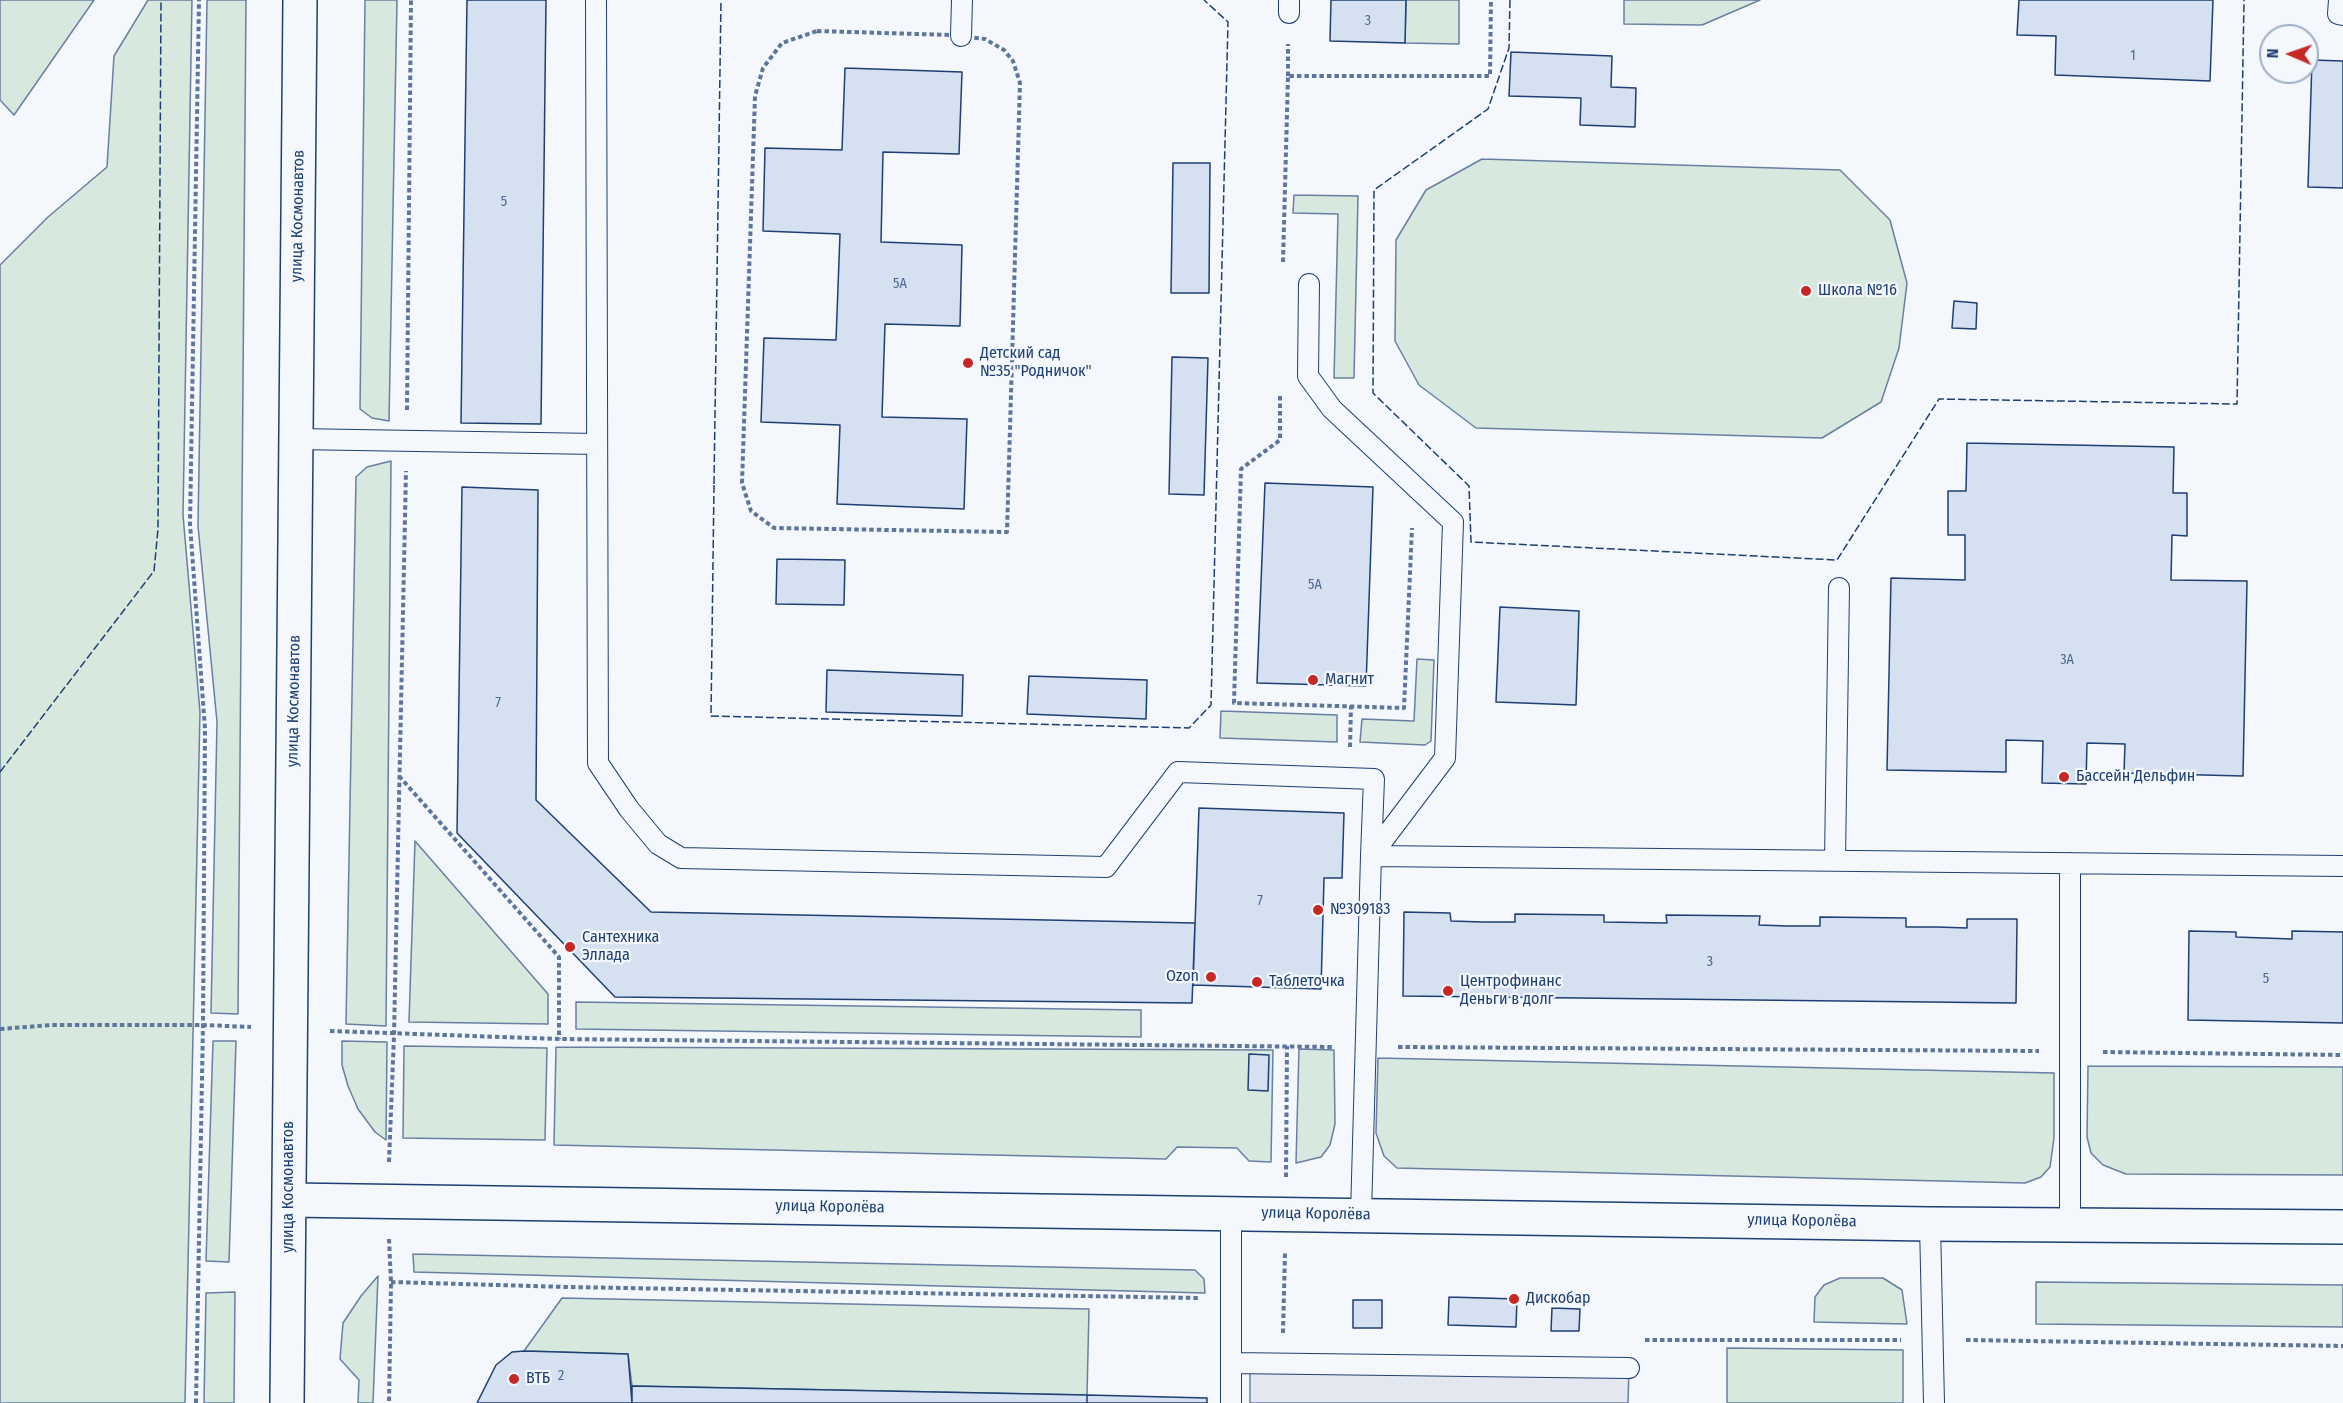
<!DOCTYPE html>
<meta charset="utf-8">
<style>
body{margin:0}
#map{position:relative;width:2343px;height:1403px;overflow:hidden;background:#f4f7fb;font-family:"Fira Sans Condensed",sans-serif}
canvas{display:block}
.north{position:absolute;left:2259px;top:24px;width:60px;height:60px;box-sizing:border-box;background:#f4f7fb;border:2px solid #9eadc5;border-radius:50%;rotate:272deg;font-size:16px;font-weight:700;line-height:24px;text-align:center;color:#1d3f73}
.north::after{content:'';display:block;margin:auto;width:21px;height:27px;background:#c62828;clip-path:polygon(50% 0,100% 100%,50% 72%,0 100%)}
</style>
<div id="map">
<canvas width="2343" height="1403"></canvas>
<div class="north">N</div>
</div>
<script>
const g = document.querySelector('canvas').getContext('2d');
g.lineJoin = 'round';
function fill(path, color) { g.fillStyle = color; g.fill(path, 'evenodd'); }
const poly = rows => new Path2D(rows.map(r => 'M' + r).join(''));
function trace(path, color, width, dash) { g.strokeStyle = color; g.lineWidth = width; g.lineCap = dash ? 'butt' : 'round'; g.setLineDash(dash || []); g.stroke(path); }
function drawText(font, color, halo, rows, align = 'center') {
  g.font = font + ' "Fira Sans Condensed",sans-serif'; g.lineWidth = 4.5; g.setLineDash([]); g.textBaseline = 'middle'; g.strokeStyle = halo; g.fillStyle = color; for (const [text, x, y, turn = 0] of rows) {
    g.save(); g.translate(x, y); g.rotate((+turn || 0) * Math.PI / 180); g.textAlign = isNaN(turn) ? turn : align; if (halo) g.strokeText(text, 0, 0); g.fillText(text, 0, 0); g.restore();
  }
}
const green = poly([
 [0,0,94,0,14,115,0,100,0,0],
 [148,0,192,0,183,515,200,712,185,1403,0,1403,0,265,48,217,107,167,114,56,148,0],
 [207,0,246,0,238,1014,211,1013,217,722,198,526,207,0],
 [365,0,397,0,389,421,372,418,360,409,365,0],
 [1406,0,1459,0,1459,44,1405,43,1406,0],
 [1624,0,1760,0,1702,25,1624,24,1624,0],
 [1482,159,1840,170,1890,220,1907,283,1899,348,1881,402,1822,438,1476,428,1419,385,1395,341,1396,240,1426,190,1482,159],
 [1294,195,1358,196,1354,378,1334,378,1338,214,1293,213,1294,195],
 [391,461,386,1026,346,1024,356,477,367,467,391,461],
 [1417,659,1434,660,1431,741,1425,745,1360,742,1362,719,1414,721,1417,659],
 [1221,711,1337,715,1337,742,1220,738,1221,711],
 [415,841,548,994,548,1024,409,1022,415,841],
 [576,1002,1141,1010,1141,1037,576,1029,576,1002],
 [213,1041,236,1041,229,1262,206,1261,213,1041],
 [342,1041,387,1042,386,1140,375,1132,358,1109,348,1086,342,1065,342,1041],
 [404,1046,547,1048,545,1140,403,1138,404,1046],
 [556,1047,1273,1050,1271,1162,1249,1161,1237,1148,1177,1147,1166,1159,554,1145,556,1047],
 [1299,1049,1334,1050,1335,1124,1330,1145,1321,1157,1296,1163,1299,1049],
 [1378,1058,2054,1073,2054,1138,2050,1167,2041,1177,2025,1183,1397,1168,1384,1156,1376,1133,1378,1058],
 [2088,1066,2343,1067,2343,1175,2126,1174,2103,1165,2091,1153,2087,1137,2088,1066],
 [413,1254,1195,1270,1204,1279,1205,1293,414,1272,413,1254],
 [378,1276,373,1403,358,1403,359,1380,340,1359,343,1323,361,1296,378,1276],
 [1840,1278,1883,1278,1902,1290,1907,1324,1814,1322,1815,1297,1824,1285,1840,1278],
 [2036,1282,2343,1285,2343,1327,2036,1324,2036,1282],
 [235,1292,234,1403,204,1403,206,1293,235,1292],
 [562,1298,1089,1309,1087,1395,632,1386,628,1354,524,1351,562,1298],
 [1727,1348,1903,1350,1903,1403,1727,1403,1727,1348]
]);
const parking = poly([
 [1250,1364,1629,1368,1628,1403,1250,1403,1250,1364]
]);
const building = poly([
 [467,0,546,0,541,424,461,423,467,0],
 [1331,0,1406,0,1405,43,1330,41,1331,0],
 [2019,0,2213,0,2210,81,2055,75,2056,36,2017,35,2019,0],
 [1511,52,1612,56,1611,87,1636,88,1635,127,1580,125,1581,98,1509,96,1511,52],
 [2312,60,2343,61,2343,188,2308,187,2312,60],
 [845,68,962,72,959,154,883,152,881,242,962,245,960,326,885,324,882,417,967,419,964,509,837,504,840,425,761,422,764,338,836,340,840,234,763,231,765,148,842,150,845,68],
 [1173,163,1210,163,1209,293,1171,293,1173,163],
 [1954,301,1977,303,1976,329,1952,328,1954,301],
 [1172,357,1208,358,1204,495,1169,494,1172,357],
 [1967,443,2174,447,2173,493,2187,493,2187,536,2172,535,2171,580,2247,581,2243,776,2124,773,2125,744,2087,743,2086,784,2042,783,2043,741,2006,740,2006,772,1887,770,1891,578,1965,580,1965,535,1948,535,1948,491,1966,491,1967,443],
 [1265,483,1373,487,1366,686,1257,683,1265,483],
 [462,487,538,490,536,800,651,912,1195,923,1192,1003,615,997,457,833,462,487],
 [777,559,845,560,844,605,776,604,777,559],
 [1500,607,1579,611,1576,705,1496,702,1500,607],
 [827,670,963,675,962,716,826,712,827,670],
 [1029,676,1147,680,1146,719,1027,714,1029,676],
 [1199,808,1344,813,1342,878,1324,878,1321,989,1193,985,1199,808],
 [1404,912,1450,913,1451,921,1483,922,1515,922,1515,914,1604,915,1604,922,1667,923,1666,915,1760,916,1759,925,1787,926,1820,926,1820,917,1906,918,1906,927,1937,927,1967,928,1967,919,2017,919,2016,1003,1403,996,1404,912],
 [2189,931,2236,932,2236,937,2292,939,2292,931,2343,932,2343,1023,2188,1020,2189,931],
 [1249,1054,1269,1055,1268,1091,1248,1090,1249,1054],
 [1449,1297,1517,1299,1516,1327,1448,1325,1449,1297],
 [1353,1300,1382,1300,1382,1328,1353,1328,1353,1300],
 [1552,1308,1580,1309,1579,1331,1551,1331,1552,1308],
 [524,1351,628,1354,632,1403,477,1403,496,1365,512,1352,524,1351],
 [632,1386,1087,1395,1087,1403,632,1403,632,1386],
 [1087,1395,1207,1398,1207,1403,1087,1403,1087,1395]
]);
const path = poly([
 [817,31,951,35,985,39,1004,50,1013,61,1020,83,1007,532,774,528,751,511,742,483,755,96,763,68,782,43,817,31],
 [1288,76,1288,44],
 [1283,262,1288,76,1490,76,1491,0],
 [1280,396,1280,440,1241,469,1234,703,1404,708,1412,528],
 [407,410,411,0],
 [1350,747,1351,706],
 [399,776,559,957,559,1039],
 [0,1029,52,1025,203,1025,251,1027],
 [330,1031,559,1039,1334,1047],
 [1398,1047,2039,1051],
 [2103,1052,2343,1055],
 [389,1162,394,1035,406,471],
 [1286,1177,1287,1046],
 [389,1239,391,1282,389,1403],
 [391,1282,567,1287,1198,1298],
 [1283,1333,1285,1253],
 [1645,1340,1901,1340],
 [1966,1340,2343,1346],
 [196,1403,203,1025,205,729,190,524,199,0]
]);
const lane = poly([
 [596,0,598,763,629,809,658,844,681,858,1106,867,1178,772,1374,779,1371,856,2343,866],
 [2339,0,2338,14,2343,15],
 [1289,13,1289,0],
 [961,36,962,0],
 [1309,284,1308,376,1332,409,1453,522,1445,758,1371,856,1361,1214],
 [296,439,597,444],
 [1835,860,1839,588],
 [1231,1213,1231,1403],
 [1930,1224,1934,1403],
 [2070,1225,2070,863],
 [1232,1363,1629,1368]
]);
const secondary = poly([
 [290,1200,1930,1224,2343,1227],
 [287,1403,300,0]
]);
const fence = poly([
 [1510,0,1509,48,1488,109,1374,190,1373,393,1469,486,1471,542,1837,560,1939,399,2237,404,2244,0],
 [714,484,721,0],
 [714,485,711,716,1189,728,1211,705,1228,22,1204,0],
 [0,772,154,571,158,529,161,0]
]);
const markers = [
 [1806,291,6,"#c62828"],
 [968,363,6,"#c62828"],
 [1313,680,6,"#c62828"],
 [2064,777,6,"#c62828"],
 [1318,910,6,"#c62828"],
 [570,947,6,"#c62828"],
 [1211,977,6,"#c62828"],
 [1257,982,6,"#c62828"],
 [1448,991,6,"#c62828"],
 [1514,1299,6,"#c62828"],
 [514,1379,6,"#c62828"]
];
const numberNames = [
 ["3",1368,21],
 ["1",2133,56],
 ["5",504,202],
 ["5А",900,284],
 ["5А",1315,585],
 ["3А",2067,660],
 ["7",498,703],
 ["7",1260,901],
 ["3",1710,962],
 ["5",2266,979],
 ["2",561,1376]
];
const streetNames = [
 ["улица Космонавтов",298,216,-89],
 ["улица Космонавтов",294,701,-89],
 ["улица Космонавтов",289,1187,-90],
 ["улица Королёва",830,1207,1],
 ["улица Королёва",1316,1214,1],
 ["улица Королёва",1802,1221,1]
];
const poiNames = [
 ["Школа №16",1818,291],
 ["Детский сад",980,354],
 ["№35 \"Родничок\"",980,372],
 ["Магнит",1325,680],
 ["Бассейн Дельфин",2076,777],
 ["№309183",1330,910],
 ["Сантехника",582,938],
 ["Эллада",582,956],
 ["Ozon",1199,977,"right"],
 ["Таблеточка",1269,982],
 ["Центрофинанс",1460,982],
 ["Деньги в долг",1460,1000],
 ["Дискобар",1526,1299],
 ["ВТБ",526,1379]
];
fill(green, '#d7e8df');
trace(green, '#687fa3', 1.5);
fill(parking, '#e3e8f0');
trace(parking, '#687fa3', 1.5);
fill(building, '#d5e0f0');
trace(building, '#1d3f73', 1.5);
trace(lane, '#1d3f73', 22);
trace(secondary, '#1d3f73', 36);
trace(path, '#5e769c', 4, [4.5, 3]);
trace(lane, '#f4f7fb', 20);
trace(secondary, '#f4f7fb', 33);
trace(fence, '#1d3f73', 1.5, [8, 3]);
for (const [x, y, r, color] of markers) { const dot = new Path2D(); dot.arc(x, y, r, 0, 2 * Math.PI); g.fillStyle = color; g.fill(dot); trace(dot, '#f4f7fb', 2); }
drawText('14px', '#4b6792', null, numberNames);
drawText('16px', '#1d3f73', '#f4f7fb', streetNames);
drawText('16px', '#1d3f73', '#f4f7fb', poiNames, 'left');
</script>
